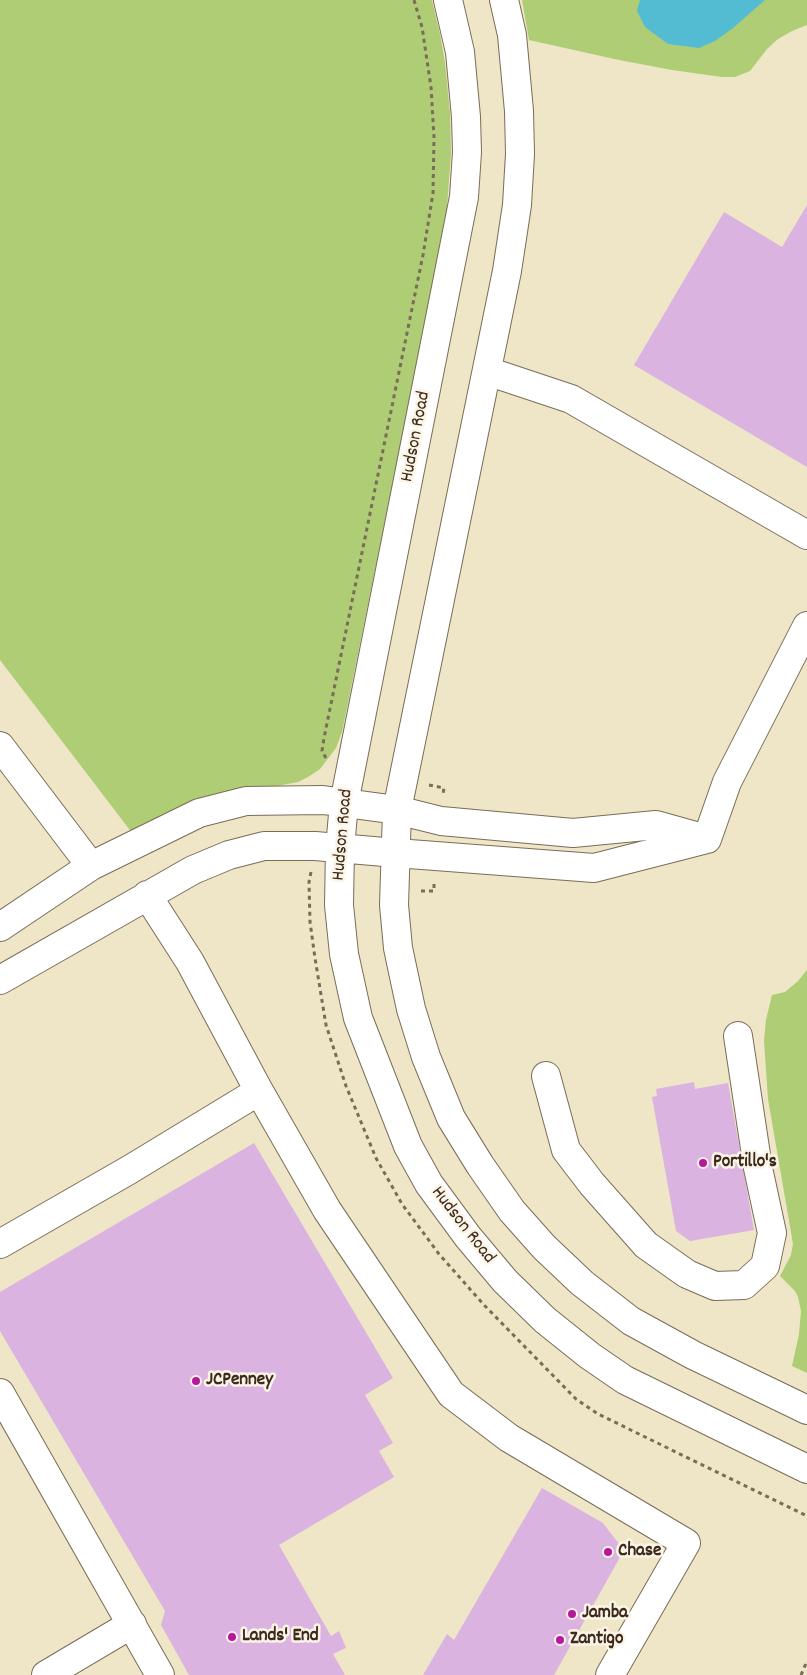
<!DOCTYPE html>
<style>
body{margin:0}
canvas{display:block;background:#eee6c6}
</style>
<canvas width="807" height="1675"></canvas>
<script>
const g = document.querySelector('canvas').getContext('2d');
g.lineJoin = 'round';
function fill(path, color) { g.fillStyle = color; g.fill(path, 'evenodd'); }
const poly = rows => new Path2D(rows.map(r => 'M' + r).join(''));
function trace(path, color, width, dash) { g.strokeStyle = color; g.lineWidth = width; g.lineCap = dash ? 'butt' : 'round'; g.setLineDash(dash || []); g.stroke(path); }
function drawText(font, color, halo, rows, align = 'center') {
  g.font = font + ' Dekko,sans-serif'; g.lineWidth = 5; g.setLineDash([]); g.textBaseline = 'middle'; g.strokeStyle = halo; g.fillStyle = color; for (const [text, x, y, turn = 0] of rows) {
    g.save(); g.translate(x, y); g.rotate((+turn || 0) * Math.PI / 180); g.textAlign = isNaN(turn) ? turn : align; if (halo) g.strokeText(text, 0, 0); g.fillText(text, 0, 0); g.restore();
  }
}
const green = poly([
 [0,0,432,0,440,34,445,63,450,113,451,153,446,221,353,678,342,732,336,748,320,769,308,777,298,782,241,793,136,838,0,660],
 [522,0,807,0,807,25,792,31,778,39,767,49,750,71,735,77,722,77,672,70,619,60,529,40],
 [807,970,807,1373,792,1366,799,1334,801,1311,798,1297,795,1291,780,1276,791,1255,793,1244,768,1099,764,1041,766,1020,772,995,785,992,798,981]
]);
const water = poly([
 [640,0,765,0,733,28,715,41,699,48,668,44,645,27,637,11]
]);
const building = poly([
 [807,205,807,467,634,365,724,212,782,247],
 [694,1082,695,1089,728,1083,754,1230,690,1241,676,1231,652,1097,657,1096,656,1089],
 [254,1143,393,1378,365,1395,393,1443,379,1451,394,1477,279,1545,331,1636,339,1631,346,1648,333,1654,345,1675,189,1675,161,1625,165,1611,0,1331,0,1292],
 [542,1488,603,1523,622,1548,619,1559,554,1675,423,1675,447,1634,454,1640]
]);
const path = poly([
 [326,758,322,751,324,738,423,255,433,193,434,137,431,87,422,27,414,0],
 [429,785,444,788,443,794],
 [311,872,309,882,310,922,315,958,326,1025,346,1086,376,1158,402,1204,439,1254,485,1306,576,1399,598,1414,807,1516],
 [421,891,434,891,434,883],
 [801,1675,807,1661]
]);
const minor = poly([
 [448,0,460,52,466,117,467,152,464,197,344,803,340,848,339,905,344,954,358,1018,408,1146,429,1184,468,1237,505,1281,545,1320,590,1356,625,1380,807,1469],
 [504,0,512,35,519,111,520,154,517,205,507,271,397,810,394,905,398,948,411,1009,426,1057,451,1118,480,1165,512,1211,544,1247,582,1283,631,1321,693,1355,807,1410],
 [487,371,571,399,807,535],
 [0,746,91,866],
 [707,839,727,782,807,626],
 [147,895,190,962,259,1091,327,1210,451,1394,509,1438,686,1543,610,1675],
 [0,927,91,866,199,813,246,801,323,800,397,810,441,821,573,833,656,825,706,839],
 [0,980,193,870,229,855,264,846,315,846,396,853,594,868,707,839],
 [546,1076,566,1150,592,1184,646,1245,687,1274,715,1286,744,1285,765,1266,772,1233,758,1168,738,1036],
 [0,1244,129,1170,259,1091],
 [0,1393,160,1675],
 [46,1675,132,1624]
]);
const markers = [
 [703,1163,5,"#b5179e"],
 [196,1381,5,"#b5179e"],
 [608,1552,5,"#b5179e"],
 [572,1614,5,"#b5179e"],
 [232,1637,5,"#b5179e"],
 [560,1640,5,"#b5179e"]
];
const streetNames = [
 ["Hudson Road",417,437,-79],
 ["Hudson Road",344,835,-85],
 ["Hudson Road",462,1226,52]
];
const poiNames = [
 ["Portillo's",713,1163],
 ["JCPenney",206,1381],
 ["Chase",618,1552],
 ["Jamba",582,1614],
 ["Lands' End",242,1637],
 ["Zantigo",570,1640]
];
fill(green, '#aecd74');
fill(water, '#54bcd2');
fill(building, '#dab3e0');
trace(minor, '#7a6c59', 30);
trace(path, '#7a6c59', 3, [4, 4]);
trace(minor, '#fff', 28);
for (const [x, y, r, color] of markers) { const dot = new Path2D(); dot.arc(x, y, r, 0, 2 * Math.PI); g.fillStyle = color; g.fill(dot); trace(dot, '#fcf5e5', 2); }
drawText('19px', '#3b2a1e', '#fcf5e5', streetNames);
drawText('bold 19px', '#3b2a1e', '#fcf5e5', poiNames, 'left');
</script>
